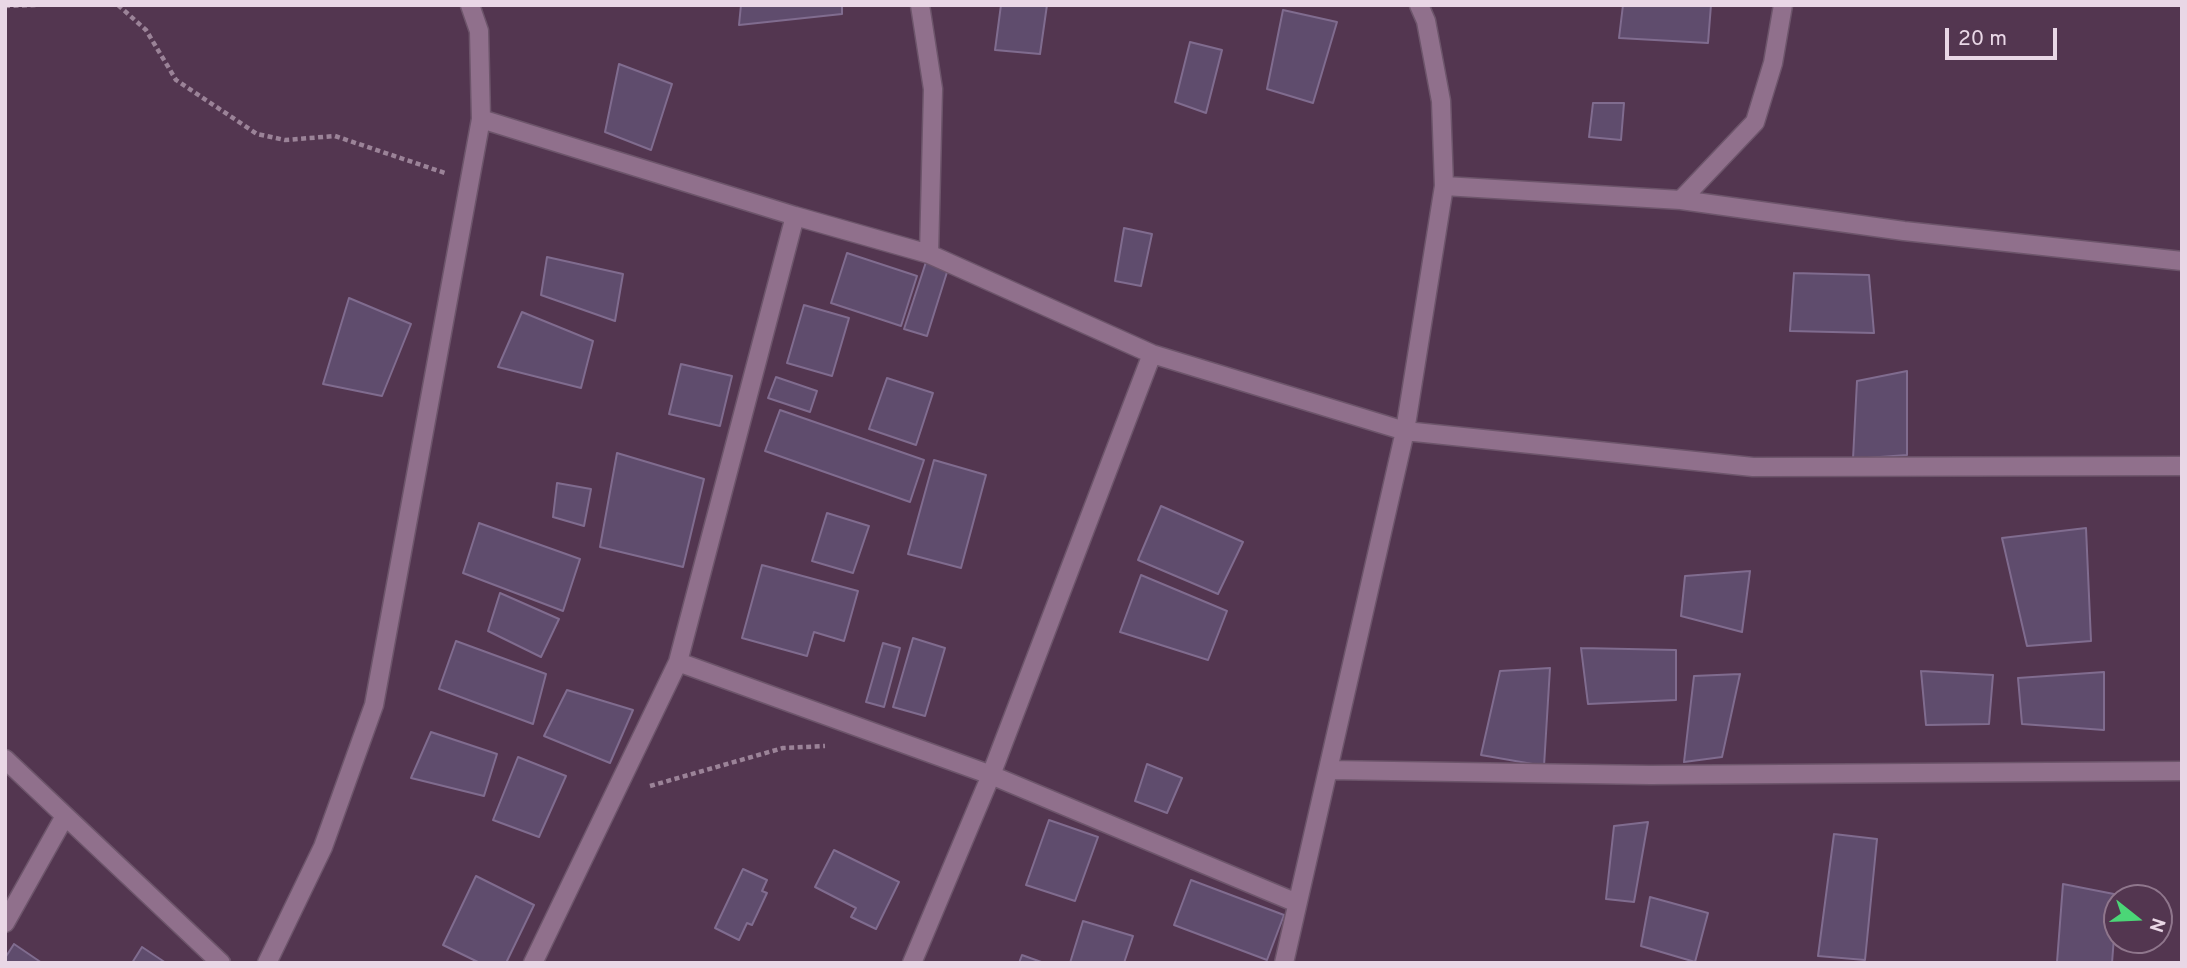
<!DOCTYPE html>
<style>
body{margin:0}
#map{position:relative;width:2187px;height:968px;overflow:hidden;background:#533650;font-family:Overpass,sans-serif}
canvas{display:block}
.frame{position:absolute;inset:0;border:7px solid #e9d7e6;pointer-events:none}
.north{position:absolute;left:2103px;top:884px;width:70px;height:70px;box-sizing:border-box;background:#533650;border:2px solid #8f768c;border-radius:50%;rotate:108deg;font-size:19px;font-weight:700;line-height:28px;text-align:center;color:#e9d7e6}
.north::after{content:'';display:block;margin:auto;width:24px;height:32px;background:#4bd677;clip-path:polygon(50% 0,100% 100%,50% 72%,0 100%)}
.scale{position:absolute;left:1945px;top:28px;width:112px;height:32px;box-sizing:border-box;border:4px solid #e9d7e6;border-top:0;padding-left:9px;font-size:21px;line-height:24px;white-space:nowrap;color:#e9d7e6;-webkit-text-stroke:5px #533650;paint-order:stroke}
</style>
<div id="map">
<canvas width="2187" height="968"></canvas>
<div class="frame"></div>
<div class="north">N</div>
<div class="scale">20 m</div>
</div>
<script>
const g = document.querySelector('canvas').getContext('2d');
g.lineJoin = 'round';
function fill(path, color) { g.fillStyle = color; g.fill(path, 'evenodd'); }
const poly = rows => new Path2D(rows.map(r => 'M' + r).join(''));
function trace(path, color, width, dash) { g.strokeStyle = color; g.lineWidth = width; g.lineCap = dash ? 'butt' : 'round'; g.setLineDash(dash || []); g.stroke(path); }
const building = poly([
 [741,5,842,5,842,14,739,25,741,5],
 [1001,5,1047,5,1040,54,995,50,1001,5],
 [1623,5,1711,5,1708,43,1619,38,1623,5],
 [1283,10,1337,22,1313,103,1267,89,1283,10],
 [1190,42,1222,50,1206,113,1175,102,1190,42],
 [619,64,672,84,651,150,605,132,619,64],
 [1593,103,1624,103,1621,140,1589,137,1593,103],
 [1124,228,1152,234,1141,286,1115,281,1124,228],
 [847,253,917,276,901,326,831,303,847,253],
 [547,257,623,274,615,321,541,295,547,257],
 [926,262,948,269,927,336,904,329,926,262],
 [1794,273,1869,275,1874,333,1790,331,1794,273],
 [349,298,411,324,382,396,323,384,349,298],
 [804,305,849,318,832,376,787,363,804,305],
 [522,312,593,341,581,388,498,367,522,312],
 [681,364,732,376,720,426,669,414,681,364],
 [1907,371,1907,455,1853,459,1857,381,1907,371],
 [776,377,817,391,810,412,768,398,776,377],
 [887,378,933,393,916,445,869,429,887,378],
 [780,410,924,460,910,502,765,451,780,410],
 [617,453,704,479,683,567,600,547,617,453],
 [934,460,986,475,961,568,908,554,934,460],
 [557,483,591,489,584,526,553,517,557,483],
 [1161,506,1243,542,1218,594,1138,560,1161,506],
 [827,513,869,526,853,573,812,561,827,513],
 [479,523,580,559,563,611,463,573,479,523],
 [2086,528,2091,641,2027,646,2002,538,2086,528],
 [762,565,858,591,844,641,814,632,807,656,742,638,762,565],
 [1750,571,1742,632,1681,616,1685,576,1750,571],
 [1141,575,1227,611,1208,660,1120,632,1141,575],
 [500,593,559,619,541,657,488,631,500,593],
 [913,638,945,648,925,716,893,707,913,638],
 [456,641,546,674,533,724,439,689,456,641],
 [883,643,900,648,884,707,866,702,883,643],
 [1581,648,1676,650,1676,700,1588,704,1581,648],
 [1550,668,1544,766,1481,755,1500,671,1550,668],
 [1921,671,1993,675,1989,724,1926,725,1921,671],
 [2104,672,2104,730,2022,724,2018,678,2104,672],
 [1740,674,1722,757,1684,762,1694,676,1740,674],
 [567,690,633,710,610,763,544,736,567,690],
 [431,732,497,754,484,796,411,778,431,732],
 [518,757,566,776,539,837,493,820,518,757],
 [1147,764,1182,778,1167,813,1135,801,1147,764],
 [1049,820,1098,837,1075,901,1026,885,1049,820],
 [1648,822,1634,902,1606,899,1614,826,1648,822],
 [1834,834,1877,839,1865,960,1818,956,1834,834],
 [834,850,899,882,876,929,851,917,856,908,815,887,834,850],
 [743,869,767,880,762,891,767,893,752,925,747,923,739,940,715,928,743,869],
 [476,876,534,905,506,963,480,963,443,945,476,876],
 [1191,880,1284,915,1267,960,1174,925,1191,880],
 [2063,884,2119,895,2117,898,2112,963,2057,962,2063,884],
 [1650,897,1708,913,1695,962,1641,946,1650,897],
 [1083,921,1133,936,1124,963,1070,963,1083,921],
 [14,944,42,963,5,963,5,958,14,944],
 [142,947,166,963,132,963,142,947],
 [1022,955,1044,963,1019,963,1022,955]
]);
const path = poly([
 [118,5,146,30,176,80,257,134,285,140,335,136,445,173],
 [5,6,37,5],
 [650,786,783,748,825,746]
]);
const minor = poly([
 [920,5,933,89,929,254],
 [481,119,795,216,929,254,1152,354,1405,431,1753,467,2182,466],
 [1444,186,1681,200,1904,231,2182,261],
 [1681,200,1755,122,1773,63,1783,5],
 [678,662,991,775,1297,903],
 [5,759,221,963],
 [1328,770,1650,775,2182,771],
 [5,923,65,816],
 [267,963,323,847,374,705,481,119,479,31,470,5],
 [533,963,678,662,795,216],
 [912,963,991,775,1152,354],
 [1284,963,1405,431,1444,186,1441,101,1426,21,1419,5]
]);
fill(building, '#5f4c6d');
trace(building, '#806c8f', 2);
trace(minor, '#6d556b', 21);
trace(path, '#9b8398', 4.5, [5, 3.5]);
trace(minor, '#90708c', 18);
</script>
